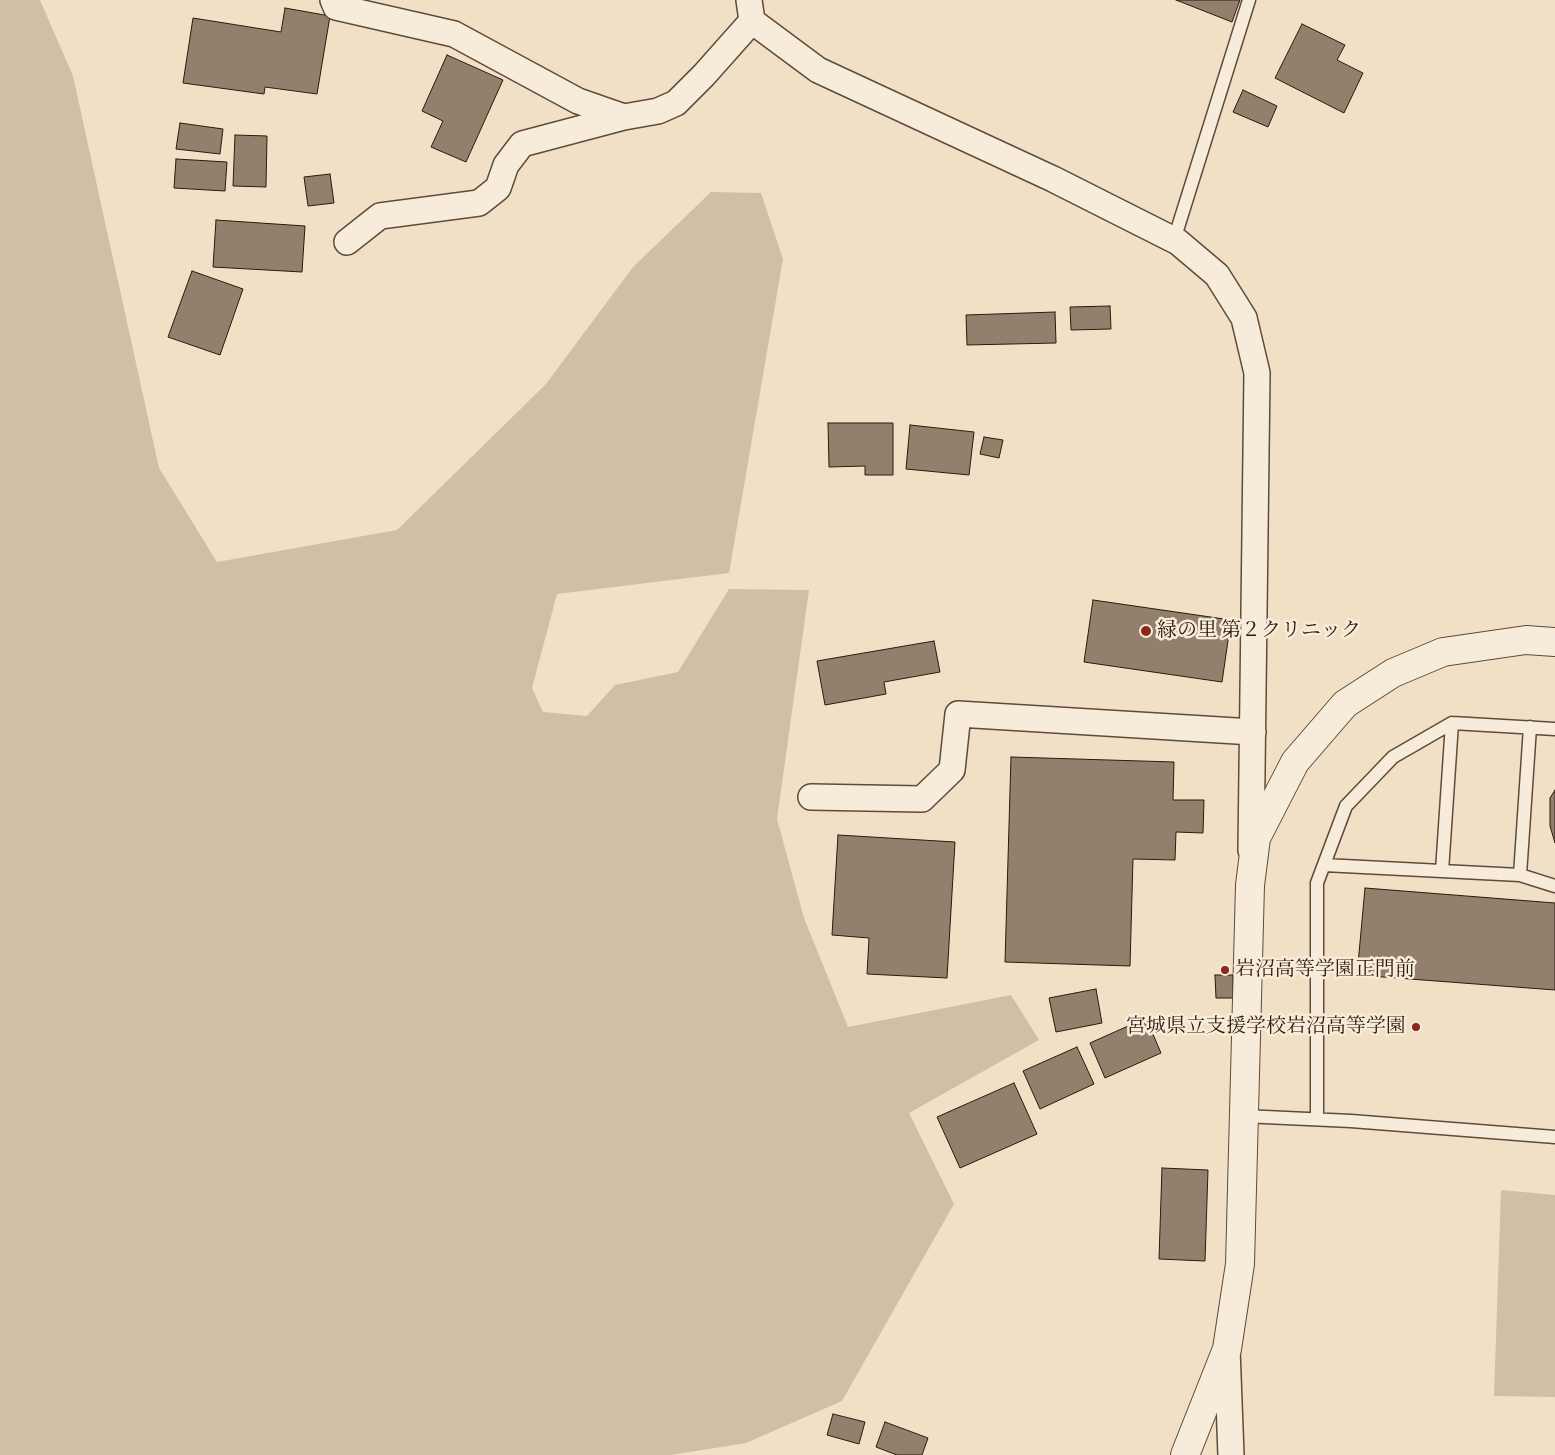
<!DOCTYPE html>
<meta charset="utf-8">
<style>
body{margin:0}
canvas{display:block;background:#f2e0c6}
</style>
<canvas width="1555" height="1455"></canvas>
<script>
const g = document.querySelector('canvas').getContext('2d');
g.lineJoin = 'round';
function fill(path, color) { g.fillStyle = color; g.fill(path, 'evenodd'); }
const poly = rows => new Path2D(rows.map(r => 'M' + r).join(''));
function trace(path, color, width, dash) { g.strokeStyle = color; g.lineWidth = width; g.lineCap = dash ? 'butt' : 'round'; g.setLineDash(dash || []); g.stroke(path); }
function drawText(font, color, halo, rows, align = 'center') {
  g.font = font + ' "EB Garamond","Noto Serif JP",serif'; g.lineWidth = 5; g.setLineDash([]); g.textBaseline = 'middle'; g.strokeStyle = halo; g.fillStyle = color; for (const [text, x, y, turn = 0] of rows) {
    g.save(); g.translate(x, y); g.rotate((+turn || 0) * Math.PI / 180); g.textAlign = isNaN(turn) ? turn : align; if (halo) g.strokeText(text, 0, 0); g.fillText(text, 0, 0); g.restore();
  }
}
const green = poly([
 [0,0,40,0,73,76,159,468,217,562,397,530,546,384,633,267,711,192,761,193,783,259,729,573,557,594,532,688,543,712,587,716,615,685,678,672,729,589,809,590,777,819,804,918,848,1027,1011,995,1039,1040,909,1113,954,1204,842,1401,746,1443,671,1455,0,1455],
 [1501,1190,1555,1195,1555,1397,1494,1396]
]);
const building = poly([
 [1176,0,1240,0,1232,22,1176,0],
 [285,8,330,16,317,94,265,87,264,94,183,83,193,18,281,32,285,8],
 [1302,24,1345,45,1337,60,1363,73,1344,113,1275,78,1302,24],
 [447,55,503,80,466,162,431,147,443,121,422,111,447,55],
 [1243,90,1277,106,1268,127,1233,112,1243,90],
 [180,123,223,129,220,154,176,149,180,123],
 [235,135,267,136,266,187,233,186,235,135],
 [176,159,227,162,225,191,174,188,176,159],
 [330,174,334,203,308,206,304,177,330,174],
 [216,220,305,226,302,272,213,267,216,220],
 [192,271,243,289,220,355,168,337,192,271],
 [1110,306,1111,329,1071,330,1070,307,1110,306],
 [1055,312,1056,343,967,345,966,315,1055,312],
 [828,423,893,423,893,475,865,475,865,466,829,467,828,423],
 [910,425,974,432,969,475,906,469,910,425],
 [984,437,1003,440,999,458,980,454,984,437],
 [1093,600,1231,620,1222,682,1084,662,1093,600],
 [934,641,940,672,884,682,886,694,825,705,817,661,934,641],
 [1011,757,1174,762,1173,800,1204,800,1203,833,1176,832,1175,860,1133,859,1130,966,1005,962,1011,757],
 [1555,790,1555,843,1550,826,1550,798,1555,790],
 [838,835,955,842,947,978,867,974,869,938,832,935,838,835],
 [1365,888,1555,903,1555,990,1357,975,1365,888],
 [1215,975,1233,975,1233,998,1216,998,1215,975],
 [1096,989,1102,1023,1056,1032,1049,998,1096,989],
 [1146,1018,1161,1053,1105,1078,1090,1043,1146,1018],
 [1077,1047,1094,1084,1040,1109,1023,1071,1077,1047],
 [1014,1083,1037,1134,960,1168,937,1117,1014,1083],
 [1162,1168,1208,1170,1205,1261,1159,1259,1162,1168],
 [833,1414,865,1422,859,1444,827,1435,833,1414],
 [885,1422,928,1438,922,1455,897,1455,876,1447,885,1422]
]);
const service = poly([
 [1174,240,1249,0],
 [1324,865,1520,875,1530,727],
 [1442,871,1452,723],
 [1520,875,1555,886],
 [1243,1116,1351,1121,1555,1137],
 [1317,1119,1317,883,1346,806,1393,757,1452,723,1555,729]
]);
const minor = poly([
 [333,0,336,7,454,34,578,101,624,117,658,111,676,103,704,75,752,21],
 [749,0,752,21,818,70,1053,179,1178,242,1217,275,1244,318,1257,373,1251,850],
 [347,242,380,216,479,203,498,188,506,165,522,144,624,117],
 [811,797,922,799,952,770,958,714,1253,732],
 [1227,1349,1231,1455]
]);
const tertiary = poly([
 [1185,1455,1227,1349,1240,1264,1250,885,1256,838,1295,762,1345,704,1393,673,1443,652,1526,640,1555,642]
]);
const markers = [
 [1146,631,6,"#8f2418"],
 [1225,970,5,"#8f2418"],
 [1416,1027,5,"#8f2418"]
];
const poiNames = [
 ["緑の里 第２クリニック",1157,631],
 ["岩沼高等学園正門前",1235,970],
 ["宮城県立支援学校岩沼高等学園",1406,1027,"right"]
];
fill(green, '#d1bea6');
fill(building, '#93806c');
trace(building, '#2d190b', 1);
trace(service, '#5e4b3a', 15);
trace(minor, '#5e4b3a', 28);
trace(tertiary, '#5e4b3a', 30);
trace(service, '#f7ebda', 12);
trace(minor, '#f7ebda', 25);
trace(tertiary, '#f7ebda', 28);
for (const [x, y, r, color] of markers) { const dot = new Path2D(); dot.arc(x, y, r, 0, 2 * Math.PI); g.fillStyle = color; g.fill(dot); trace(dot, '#f7ebda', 2); }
drawText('20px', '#2d190b', '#f7ebda', poiNames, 'left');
</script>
